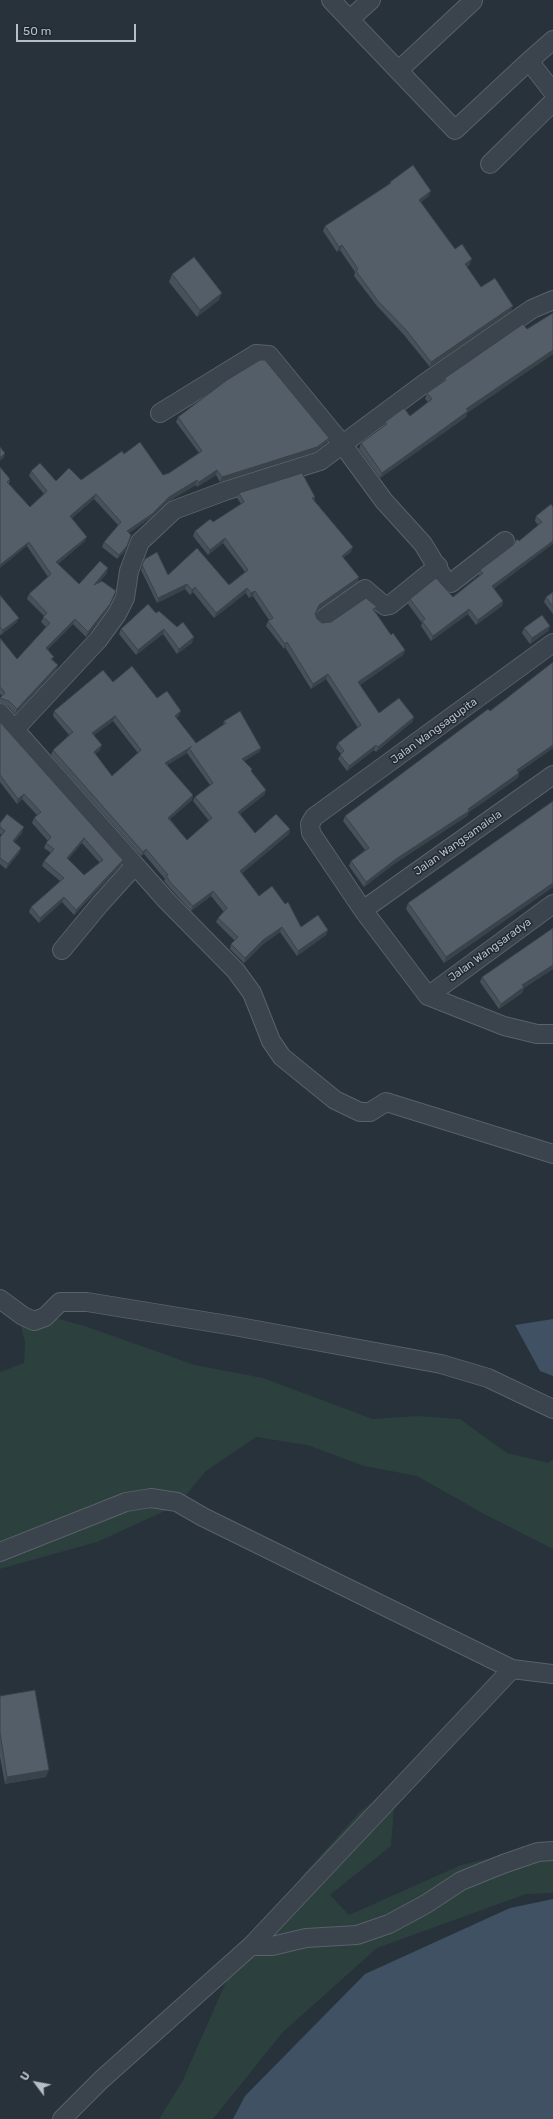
<!DOCTYPE html>
<style>
body{margin:0}
#map{position:relative;width:553px;height:2119px;overflow:hidden;background:#27323b;font-family:Rubik,sans-serif}
canvas{display:block}
.north{position:absolute;left:16px;top:2063px;width:40px;height:40px;-webkit-text-stroke:3px #202831;paint-order:stroke;rotate:302deg;font-size:11px;font-weight:700;line-height:16px;text-align:center;color:#b7bec7}
.north::after{content:'';display:block;margin:auto;width:14px;height:18px;background:#b7bec7;clip-path:polygon(50% 0,100% 100%,50% 72%,0 100%)}
.scale{position:absolute;left:16px;top:24px;width:120px;height:18px;box-sizing:border-box;border:2px solid #b7bec7;border-top:0;padding-left:5px;font-size:12px;line-height:14px;white-space:nowrap;color:#b7bec7;-webkit-text-stroke:3px #202831;paint-order:stroke}
</style>
<div id="map">
<canvas width="553" height="2119"></canvas>
<div class="north">U</div>
<div class="scale">50 m</div>
</div>
<script>
const g = document.querySelector('canvas').getContext('2d');
g.lineJoin = 'round';
function fill(path, color) { g.fillStyle = color; g.fill(path, 'evenodd'); }
const poly = rows => new Path2D(rows.map(r => 'M' + r).join(''));
function trace(path, color, width, dash) { g.strokeStyle = color; g.lineWidth = width; g.lineCap = dash ? 'butt' : 'round'; g.setLineDash(dash || []); g.stroke(path); }
function drawText(font, color, halo, rows, align = 'center') {
  g.font = font + ' Rubik,sans-serif'; g.lineWidth = 3; g.setLineDash([]); g.textBaseline = 'middle'; g.strokeStyle = halo; g.fillStyle = color; for (const [text, x, y, turn = 0] of rows) {
    g.save(); g.translate(x, y); g.rotate((+turn || 0) * Math.PI / 180); g.textAlign = isNaN(turn) ? turn : align; if (halo) g.strokeText(text, 0, 0); g.fillText(text, 0, 0); g.restore();
  }
}
const green = poly([
 [44,1315,85,1326,195,1365,263,1378,373,1419,418,1416,460,1419,507,1453,549,1463,553,1459,553,1549,484,1514,417,1476,364,1466,307,1445,256,1437,206,1471,178,1505,97,1542,0,1569,0,1372,24,1363,25,1343,21,1326],
 [396,1782,391,1846,330,1895,349,1915,461,1865,553,1844,553,1893,526,1894,377,1948,282,2033,213,2119,159,2119,182,2082,229,1975,278,1928,301,1877,360,1812]
]);
const water = poly([
 [553,1319,553,1376,540,1371,515,1325],
 [553,1899,553,2119,233,2119,245,2096,365,1974,510,1908]
]);
const minor = poly([
 [331,0,455,130,529,61],
 [350,19,371,0],
 [553,40,529,61,553,92],
 [399,70,473,1],
 [490,164,553,102],
 [160,413,256,354,269,355,343,445,384,501,423,544,446,582,451,583,505,541],
 [324,618,365,589,385,606,390,605,438,566],
 [0,713,167,901,236,971,252,993,271,1041,282,1057,335,1100,360,1112,370,1112,386,1102,553,1154],
 [15,729,98,640,117,614,125,598,129,571,140,542,174,510,225,491,320,461,425,383,532,309,553,300],
 [363,910,553,775],
 [62,950,100,904,128,873,136,867],
 [428,996,363,910,311,833,310,824,314,817,325,809,553,643],
 [428,996,553,904],
 [428,996,504,1026,537,1034,553,1034],
 [0,1299,23,1316,34,1321,45,1317,60,1302,87,1302,234,1326,441,1364,488,1378,553,1409],
 [0,1552,126,1502,151,1498,177,1502,203,1517,512,1669,553,1674],
 [251,1946,512,1669],
 [62,2119,101,2080,251,1946,272,1946,306,1938,357,1935,389,1924,426,1904,461,1881,503,1864,538,1852,553,1851]
]);
const wall = poly([
 [390,182,429,196,421,202,455,249,470,264,467,267,481,287,511,311,430,367,404,335,377,306,354,276,355,272,340,250,337,252,323,231,325,226,389,184],
 [172,274,219,300,197,317,169,282],
 [553,313,553,354,467,413,466,417,380,478,359,449,361,443,383,427,385,422,410,416,428,402,425,399,427,393,443,381,445,378,527,329],
 [178,417,327,442,315,452,220,482,216,475,197,487,196,485,167,502,150,518,129,533,131,535,125,551,117,559,102,547,104,542,118,525,94,499,72,518,85,541,58,564,79,584,107,573,99,582,114,596,108,609,86,637,73,624,48,649,53,660,58,665,56,670,15,714,8,706,0,703,0,698,2,696,0,694,0,638,17,659,46,627,41,622,44,616,27,599,29,594,48,577,27,546,0,467,10,479,9,484,30,507,44,494,29,476,31,471,56,481,81,480,124,454,163,475,169,473,199,453,176,422],
 [239,493,315,497,314,500,351,552,343,558,359,577,357,582,318,610,315,614,317,619,322,623,331,622,375,611,391,635,405,650,403,655,360,685,379,713,414,717,412,722,376,752,374,750,347,771,338,759,341,754,336,748,338,743,358,728,326,679,311,689,285,647,284,649,266,626,268,621,269,620,253,596,249,598,246,593,214,618,193,592,190,595,185,589,157,603,141,570,145,559,168,575,229,585,245,572,223,543,208,555,193,536,195,531,213,522,241,504,237,498],
 [553,507,494,588,503,601,502,606,476,625,468,614,431,641,421,626,422,623,408,604,410,599,453,597,479,576,479,575,480,570,519,541,538,525,535,521,536,516],
 [553,592,553,614,544,602,546,597],
 [0,595,17,622,1,635,0,634],
 [156,613,192,643,177,654,163,634,136,655,119,634,121,629],
 [550,626,548,631,530,644,522,633,524,628],
 [113,682,157,698,179,716,176,718,196,743,223,725,224,721,261,748,259,752,244,761,252,769,251,771,266,790,264,795,240,814,255,833,290,829,289,834,242,873,259,896,301,927,328,930,326,935,297,956,280,932,262,945,244,963,230,949,231,944,235,941,216,922,218,918,224,912,211,896,191,911,170,888,164,881,165,879,144,854,141,856,51,755,53,750,69,735,53,716,54,711],
 [113,721,138,753,112,776,95,754,100,750,94,735],
 [187,753,210,785,195,797,193,801,209,821,187,840,170,819,192,800,193,795,167,765],
 [490,711,553,748,519,772,519,773,518,778,469,812,467,816,394,864,364,887,349,866,351,861,365,850,343,821,345,816],
 [0,722,121,865,74,915,62,902,39,923,29,912,31,907,60,881,42,866,44,861,51,853,44,848,46,843,48,841,32,823,34,818,37,815,22,799,17,804,0,782],
 [82,843,100,863,84,875,68,859],
 [0,823,22,833,14,842,21,848,19,853,6,869,0,864,0,837,2,835,0,834],
 [553,887,444,963,406,909,408,903],
 [553,928,553,969,524,988,522,993,499,1009,480,982,482,977],
 [0,1696,46,1777,5,1784,0,1757]
]);
const shadedWall = poly([
 [431,191,429,196,417,205,419,200],
 [342,245,340,250,337,252,339,247],
 [472,259,470,264,463,269,465,264],
 [222,293,219,300,197,317,200,310],
 [513,306,511,311,430,367,431,362],
 [553,350,553,354,467,413,466,417,380,478,382,473,466,409],
 [329,438,327,442,315,452,220,482,222,477],
 [5,453,4,458,0,461,0,458],
 [217,470,216,475,197,487,199,482],
 [197,480,196,485,167,502,150,518,125,536,127,531,169,497],
 [96,494,94,499,68,521,70,516],
 [87,537,85,541,54,567,56,562],
 [225,538,223,543,208,555,210,550],
 [553,541,553,544,491,591,492,586],
 [29,542,27,546,0,568,0,565],
 [127,546,125,551,117,559,119,555],
 [353,547,351,552,340,560,342,556],
 [108,568,107,573,92,589,94,585],
 [359,577,357,582,318,610,314,619,319,605],
 [187,584,185,589,157,603,158,598],
 [195,587,193,592,190,595,192,590],
 [247,588,246,593,214,618,216,613],
 [116,591,108,609,86,637,88,632],
 [255,591,253,596,249,598,251,593],
 [503,601,502,606,476,625,478,620],
 [469,609,468,614,431,641,433,636],
 [19,618,17,622,1,635,3,630],
 [75,619,73,624,44,653,46,648],
 [550,626,548,631,530,644,532,638],
 [164,629,163,634,136,655,138,650],
 [194,637,192,643,177,654,179,649],
 [287,642,285,647,284,649,285,644],
 [405,650,403,655,357,687,358,682],
 [58,665,56,670,15,714,17,709],
 [328,674,326,679,311,689,313,684],
 [181,711,179,716,173,720,175,716],
 [115,716,113,721,90,738,92,733],
 [414,717,412,722,376,752,378,747],
 [102,745,100,750,92,757,94,752],
 [376,745,374,750,347,771,349,766],
 [553,745,553,748,515,775,517,770],
 [189,748,187,753,163,767,165,763],
 [261,748,259,752,240,764,242,759],
 [519,773,518,778,469,812,467,816,394,864,364,887,366,882,396,859],
 [266,790,264,795,236,817,238,812],
 [24,794,22,799,17,804,18,799],
 [193,795,192,800,167,822,168,818],
 [24,827,22,833,11,846,13,841],
 [290,829,289,834,239,876,240,871],
 [84,838,82,843,65,863,67,858],
 [21,848,19,853,6,869,8,864],
 [146,849,144,854,141,856,143,852],
 [123,860,121,865,74,915,76,910],
 [553,882,553,887,444,963,446,957],
 [213,891,211,896,191,911,193,906],
 [64,897,62,902,39,923,40,918],
 [282,927,280,932,262,945,244,963,245,958,263,940],
 [328,930,326,935,297,956,298,951],
 [553,965,553,969,524,988,522,993,499,1009,501,1004,522,985],
 [49,1770,46,1777,5,1784,7,1777]
]);
const building = poly([
 [413,165,431,191,419,200,455,249,462,244,472,259,465,264,481,287,495,278,513,306,431,362,406,330,378,301,356,271,358,269,342,245,339,247,325,226,391,183,390,182,413,165],
 [194,257,222,293,200,310,172,274,194,257],
 [553,313,553,350,466,409,468,411,382,473,361,443,387,424,385,422,404,408,410,416,432,399,427,393,446,380,445,378,523,324,527,329,553,313],
 [260,360,265,360,329,438,317,447,222,477,217,470,199,482,197,480,169,497,152,514,127,531,131,535,127,546,119,555,104,542,121,522,96,494,70,516,87,537,56,562,79,584,100,561,108,568,94,585,102,581,116,591,110,604,88,632,75,619,46,648,54,657,51,659,58,665,17,709,9,701,0,698,5,693,0,687,0,638,17,659,50,623,43,617,47,613,29,594,51,574,29,542,0,565,0,467,10,479,7,482,30,507,47,491,31,471,40,463,56,481,69,468,81,480,122,451,124,454,140,442,163,475,169,473,202,451,178,417,227,380,260,360],
 [0,447,5,453,0,458,0,447],
 [302,473,315,497,312,498,353,547,342,556,359,577,319,605,315,614,317,619,322,623,331,622,366,598,377,607,373,609,391,635,393,633,405,650,358,682,379,713,399,698,414,717,378,747,376,745,349,766,340,755,344,751,338,743,361,725,328,674,313,684,287,642,285,644,268,621,273,618,255,591,251,593,247,588,216,613,195,587,192,590,187,584,158,598,142,565,145,559,157,552,168,575,197,548,229,585,248,570,225,538,210,550,195,531,210,519,213,522,244,502,239,493,302,473],
 [551,504,553,507,553,541,492,586,503,601,478,620,469,609,433,636,422,621,425,619,410,599,436,578,453,597,483,573,480,570,513,545,517,539,519,541,542,522,536,516,551,504],
 [553,592,553,607,546,597,553,592],
 [0,595,19,618,3,630,0,627,0,595],
 [148,604,156,613,159,611,177,627,183,622,194,637,179,649,164,629,138,650,121,629,148,604],
 [542,615,550,626,532,638,524,628,542,615],
 [553,662,553,745,517,770,519,773,468,809,469,811,396,859,366,882,351,861,369,848,345,816,488,709,490,711,503,701,553,662],
 [132,666,157,698,167,691,181,711,175,716,196,743,226,723,224,721,240,711,261,748,242,759,252,769,251,771,266,790,238,812,255,833,276,814,290,829,240,871,259,896,272,886,285,904,288,902,301,927,318,915,328,930,298,951,282,927,263,940,245,958,231,944,238,937,218,918,227,908,213,891,193,906,171,883,166,876,168,875,146,849,143,852,53,750,73,732,54,711,103,670,113,682,132,666],
 [115,716,141,750,112,776,94,752,102,745,92,733,115,716],
 [191,747,189,748,213,783,195,797,212,818,187,840,168,818,193,795,165,763,191,747],
 [0,722,123,860,76,910,64,897,40,918,31,907,64,878,44,861,54,849,46,843,51,837,34,818,41,812,24,794,18,799,0,775,0,722],
 [84,838,103,860,84,875,67,858,84,838],
 [553,801,553,883,446,957,408,903,553,801],
 [7,814,24,827,13,841,21,848,8,864,0,858,0,837,5,831,0,827,0,823,7,814],
 [553,928,553,965,522,985,524,987,501,1004,482,977,553,928],
 [35,1690,49,1770,7,1777,0,1733,0,1696,35,1690]
]);
const streetNames = [
 ["Jalan Wangsagupita",434,731,-36],
 ["Jalan Wangsamalela",458,843,-35],
 ["Jalan Wangsaradya",490,950,-36]
];
fill(green, '#2c403e');
fill(water, '#3f5162');
trace(minor, '#59616a', 20);
trace(minor, '#3b434c', 18);
fill(wall, '#47515a');
fill(shadedWall, '#3a424a');
fill(building, '#535e69');
trace(building, '#3a424a', 1);
drawText('11px', '#b7bec7', '#202831', streetNames);
</script>
